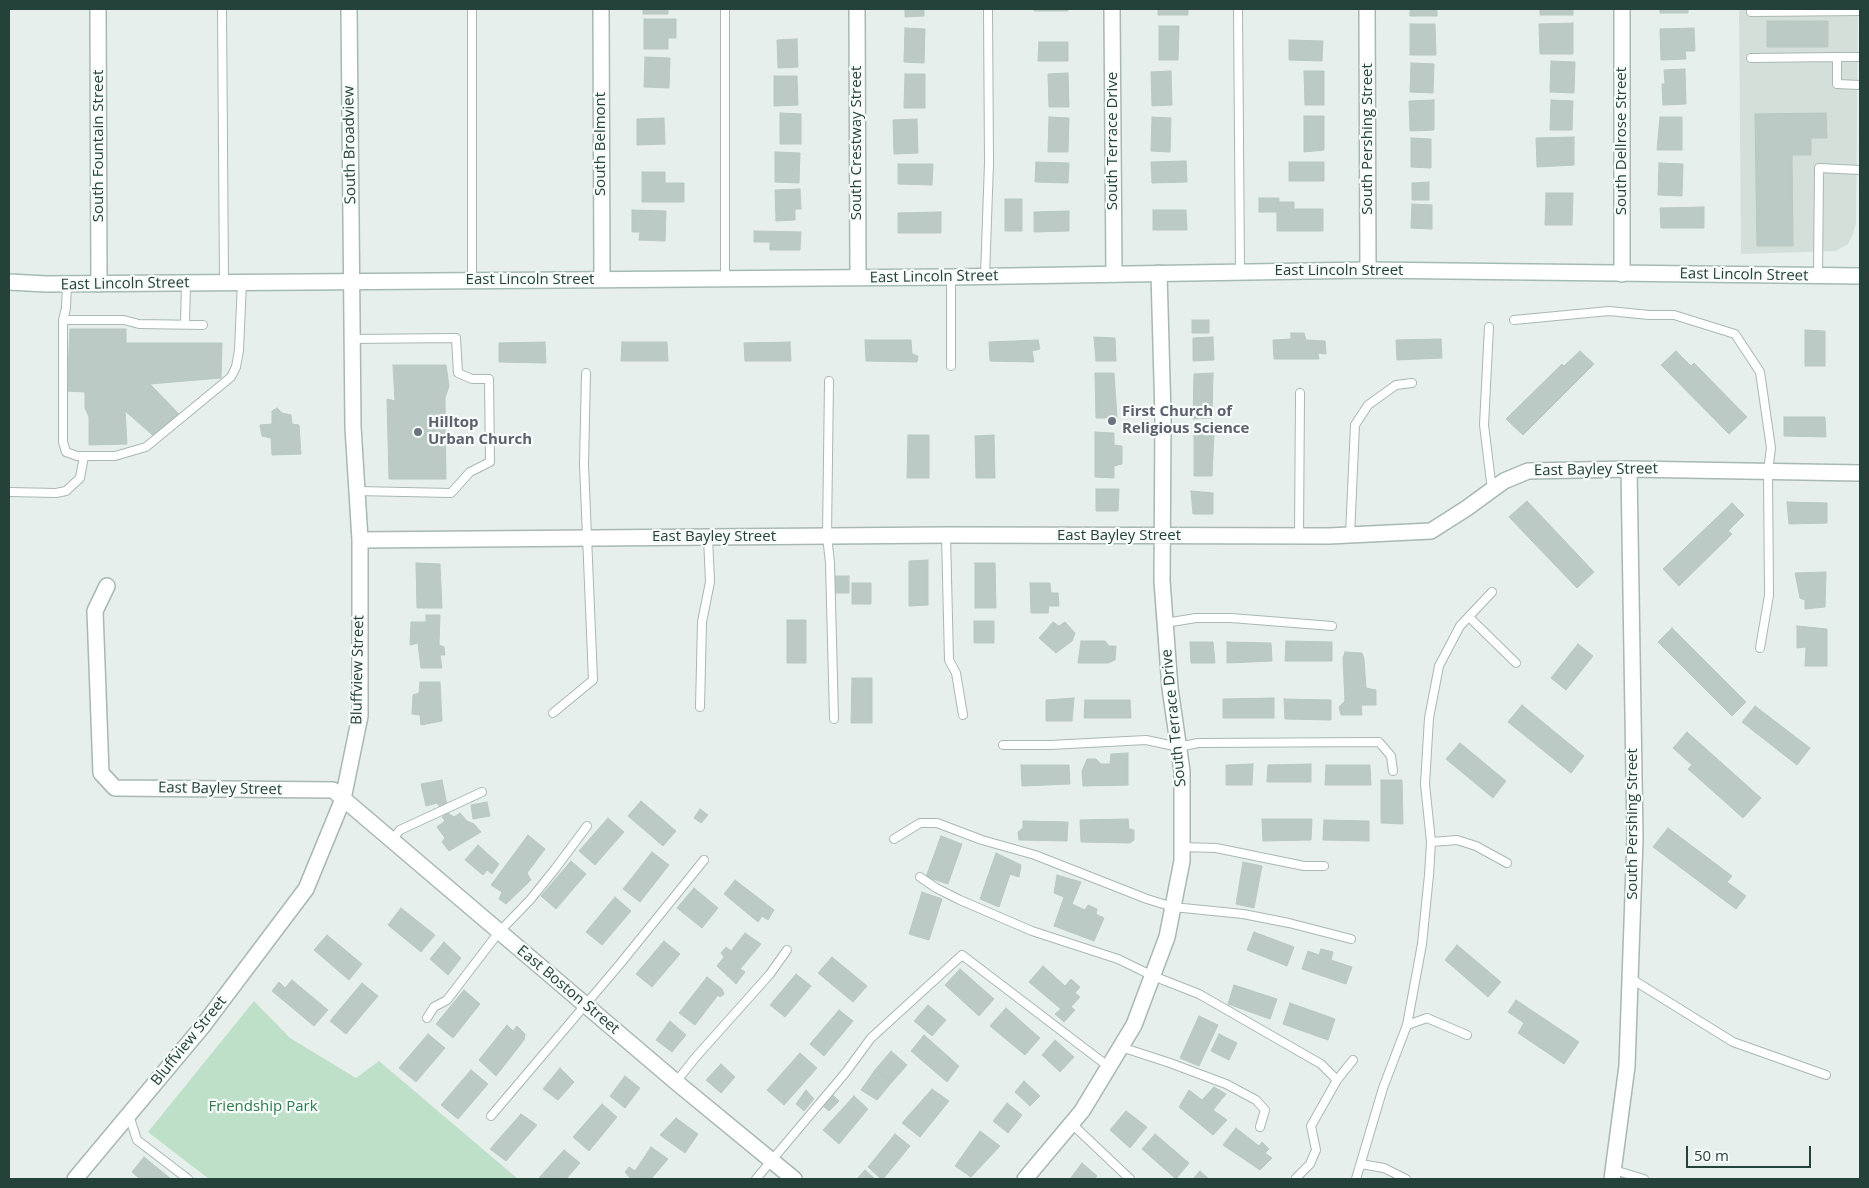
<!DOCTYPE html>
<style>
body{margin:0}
#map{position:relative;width:1869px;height:1188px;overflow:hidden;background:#e6efeb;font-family:"Open Sans",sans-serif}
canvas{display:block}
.frame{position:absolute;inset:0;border:10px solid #24423a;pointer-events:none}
.scale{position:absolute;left:1686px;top:1146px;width:125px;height:22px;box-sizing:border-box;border:2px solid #24423a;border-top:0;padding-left:6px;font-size:15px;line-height:18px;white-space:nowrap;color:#24423a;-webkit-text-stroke:4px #f7fbf9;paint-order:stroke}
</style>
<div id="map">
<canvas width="1869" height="1188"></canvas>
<div class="frame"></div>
<div class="scale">50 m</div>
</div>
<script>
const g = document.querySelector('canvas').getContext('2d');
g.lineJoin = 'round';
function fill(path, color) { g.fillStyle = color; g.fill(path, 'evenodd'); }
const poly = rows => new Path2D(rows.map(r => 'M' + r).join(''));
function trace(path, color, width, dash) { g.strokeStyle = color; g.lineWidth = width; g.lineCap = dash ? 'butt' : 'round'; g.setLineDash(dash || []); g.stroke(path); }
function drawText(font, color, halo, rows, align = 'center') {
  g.font = font + ' "Open Sans",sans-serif'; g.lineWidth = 4.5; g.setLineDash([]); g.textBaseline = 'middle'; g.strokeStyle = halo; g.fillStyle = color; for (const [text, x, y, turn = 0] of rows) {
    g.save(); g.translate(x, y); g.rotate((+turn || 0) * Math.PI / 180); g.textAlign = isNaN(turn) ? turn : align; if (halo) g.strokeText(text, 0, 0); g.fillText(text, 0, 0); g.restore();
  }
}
const built = poly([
 [1739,9,1858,9,1856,224,1853,234,1848,244,1836,251,1741,254]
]);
const green = poly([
 [254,1001,290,1038,356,1078,379,1061,518,1179,209,1179,148,1132]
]);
const building = poly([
 [643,9,668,9,668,14,643,14,643,9],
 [905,9,924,9,924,16,905,17,905,9],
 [1034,9,1068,9,1068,11,1034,11,1034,9],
 [1158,9,1188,9,1188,15,1158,15,1158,9],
 [1410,9,1437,9,1437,16,1410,16,1410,9],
 [1540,9,1573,9,1573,15,1540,15,1540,9],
 [1660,9,1688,9,1688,13,1660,13,1660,9],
 [644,19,676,19,676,38,668,38,668,49,644,49,644,19],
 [1767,21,1828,21,1828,47,1767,47,1767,21],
 [1573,23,1573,54,1540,54,1539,24,1573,23],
 [1410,24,1435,24,1436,55,1410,55,1410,24],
 [1159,26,1179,26,1178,60,1159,60,1159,26],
 [905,28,925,29,924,63,904,62,905,28],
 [1694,28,1695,51,1685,51,1686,59,1661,60,1660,29,1694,28],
 [797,39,798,67,778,68,777,40,797,39],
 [1289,40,1323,41,1322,61,1289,60,1289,40],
 [1039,42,1068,42,1068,61,1038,61,1039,42],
 [645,57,670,58,669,88,644,87,645,57],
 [1551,61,1575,62,1574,93,1550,92,1551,61],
 [1411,63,1434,64,1433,93,1410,92,1411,63],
 [1685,69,1686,104,1663,105,1662,84,1665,84,1664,70,1685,69],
 [1171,71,1172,105,1152,106,1151,72,1171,71],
 [1304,71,1324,71,1324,105,1305,105,1304,71],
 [1068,73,1069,107,1049,107,1048,74,1068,73],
 [905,74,925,74,925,108,904,108,905,74],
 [774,76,797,76,798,105,774,106,774,76],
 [1434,100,1434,130,1410,131,1409,101,1434,100],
 [1551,100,1573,101,1572,130,1550,130,1551,100],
 [780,113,801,114,801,144,780,144,780,113],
 [1826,113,1827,138,1811,138,1811,155,1792,155,1793,246,1757,246,1755,114,1826,113],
 [1304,116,1324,116,1324,150,1304,152,1304,116],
 [1049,117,1069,118,1068,152,1048,152,1049,117],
 [1152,117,1171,118,1170,152,1151,151,1152,117],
 [1660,117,1682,117,1682,150,1657,150,1660,117],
 [664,118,665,144,637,145,637,119,664,118],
 [917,119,918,153,894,154,893,120,917,119],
 [1574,137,1574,165,1537,167,1536,138,1574,137],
 [1411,138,1431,139,1431,168,1411,167,1411,138],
 [775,152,800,153,799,183,775,182,775,152],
 [1186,161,1187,182,1152,183,1151,162,1186,161],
 [1036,162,1069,163,1068,183,1035,182,1036,162],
 [1289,162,1324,162,1324,181,1289,181,1289,162],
 [1659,163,1683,164,1682,196,1658,195,1659,163],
 [898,164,933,164,932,185,898,184,898,164],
 [642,172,665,172,665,183,684,183,684,202,642,202,642,172],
 [1429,182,1429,200,1412,200,1412,183,1429,182],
 [800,189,801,209,795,209,795,220,776,221,775,190,800,189],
 [1546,193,1573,193,1572,225,1545,225,1546,193],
 [1259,198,1279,198,1279,202,1294,202,1294,209,1323,209,1323,231,1277,231,1277,212,1259,212,1259,198],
 [1005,199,1022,199,1022,231,1005,231,1005,199],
 [1412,204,1432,205,1432,229,1411,228,1412,204],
 [1704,207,1704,228,1661,228,1660,208,1704,207],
 [632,210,666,211,665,241,639,240,640,232,632,232,632,210],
 [1153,210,1186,210,1187,230,1153,230,1153,210],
 [1069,211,1069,231,1034,232,1034,212,1069,211],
 [941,212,941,233,898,233,898,213,941,212],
 [754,231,801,232,800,250,770,250,770,242,754,242,754,231],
 [1192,320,1209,320,1209,333,1192,333,1192,320],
 [70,329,126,329,126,343,222,343,221,378,150,384,179,414,156,438,125,411,127,444,89,445,89,417,85,408,85,392,67,391,70,329],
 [1805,330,1825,331,1825,366,1805,366,1805,330],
 [1291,333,1304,333,1306,340,1325,341,1326,354,1318,353,1319,359,1274,359,1273,340,1291,339,1291,333],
 [1094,337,1115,338,1116,361,1096,361,1094,337],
 [1213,337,1214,360,1193,361,1193,338,1213,337],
 [1441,339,1442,358,1397,360,1396,340,1441,339],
 [865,340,911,340,912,354,918,356,917,362,866,361,865,340],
 [1038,340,1040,349,1032,351,1034,362,990,361,989,342,1038,340],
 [545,342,546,363,499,362,499,343,545,342],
 [622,342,667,342,668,361,621,361,622,342],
 [790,342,791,361,745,361,744,343,790,342],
 [1580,351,1594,364,1523,435,1506,419,1562,364,1564,366,1580,351],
 [1676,351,1691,366,1694,363,1747,417,1729,434,1661,365,1676,351],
 [393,365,446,365,449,386,445,398,446,479,389,479,387,399,395,401,393,365],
 [1095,373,1114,373,1117,418,1096,418,1095,373],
 [1213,373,1212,418,1193,419,1194,374,1213,373],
 [277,408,282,413,291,415,292,424,299,425,301,454,272,455,271,438,262,436,260,425,272,424,272,411,277,408],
 [1784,417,1825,417,1826,437,1784,436,1784,417],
 [1194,431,1214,432,1212,476,1194,476,1194,431],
 [1095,432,1114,433,1114,445,1122,446,1122,464,1114,466,1114,478,1095,477,1095,432],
 [908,435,929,435,929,478,907,478,908,435],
 [994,435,995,478,976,478,975,436,994,435],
 [1096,489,1119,489,1118,511,1096,511,1096,489],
 [1191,491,1213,493,1213,514,1193,514,1191,491],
 [1527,501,1594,572,1577,588,1509,517,1527,501],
 [1787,502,1827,503,1827,523,1789,524,1787,502],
 [1732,503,1744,515,1728,531,1732,534,1679,586,1663,569,1732,503],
 [928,560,928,605,909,606,909,561,928,560],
 [416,563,440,564,442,608,417,608,416,563],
 [975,563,995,563,996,608,975,608,975,563],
 [1826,572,1825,607,1805,609,1805,600,1800,598,1795,573,1826,572],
 [834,576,849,576,849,593,834,593,834,576],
 [852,583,871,583,871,604,852,604,852,583],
 [1030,583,1050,583,1051,593,1058,593,1059,606,1049,606,1048,613,1031,613,1030,583],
 [426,615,440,615,439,645,444,647,445,655,440,655,442,668,421,668,418,643,410,645,411,622,426,622,426,615],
 [787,620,806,620,806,663,787,663,787,620],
 [974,621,994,621,994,643,974,643,974,621],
 [1053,622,1059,626,1065,622,1075,633,1072,641,1056,653,1039,638,1053,622],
 [1797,626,1827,629,1827,666,1805,666,1806,647,1797,648,1797,626],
 [1672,628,1746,702,1732,716,1658,642,1672,628],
 [1081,641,1105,641,1109,646,1116,646,1115,660,1108,663,1078,663,1081,641],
 [1286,641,1332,642,1332,661,1285,661,1286,641],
 [1190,642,1213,642,1215,663,1191,663,1190,642],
 [1227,642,1271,643,1272,661,1227,663,1227,642],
 [1578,644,1593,656,1566,690,1551,678,1578,644],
 [1345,652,1362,653,1364,659,1366,688,1376,690,1376,705,1361,705,1362,715,1341,715,1339,707,1345,701,1343,658,1345,652],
 [852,678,872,678,872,723,851,723,852,678],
 [420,682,440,682,442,721,421,725,420,715,412,714,413,695,419,693,420,682],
 [1074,698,1072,721,1046,721,1046,700,1074,698],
 [1274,698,1274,718,1223,718,1223,699,1274,698],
 [1284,699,1331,700,1331,720,1285,719,1284,699],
 [1085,700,1130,700,1131,718,1084,718,1085,700],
 [1522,705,1584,756,1571,773,1508,722,1522,705],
 [1755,706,1810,748,1797,765,1742,722,1755,706],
 [1687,732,1761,798,1743,818,1688,769,1692,765,1673,748,1687,732],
 [1460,743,1506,781,1493,798,1446,759,1460,743],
 [1128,753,1128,785,1083,786,1082,771,1087,759,1096,759,1101,764,1110,764,1111,754,1128,753],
 [1253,764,1252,785,1226,785,1226,765,1253,764],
 [1311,764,1311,782,1267,782,1268,765,1311,764],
 [1021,765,1069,765,1070,784,1022,786,1021,765],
 [1326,765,1370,765,1371,785,1325,785,1326,765],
 [442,780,447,805,440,807,437,803,426,806,421,784,442,780],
 [1381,780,1402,780,1403,824,1381,823,1381,780],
 [641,801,676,831,663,846,628,816,641,801],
 [487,802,490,816,473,819,471,805,487,802],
 [700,809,708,815,701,823,694,818,700,809],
 [448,813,454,817,460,813,467,821,474,824,481,832,449,851,442,842,445,838,437,827,445,821,442,817,448,813],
 [608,818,624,832,595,865,579,851,608,818],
 [1128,819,1129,829,1134,830,1134,840,1130,843,1081,842,1080,820,1128,819],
 [1262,819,1312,819,1311,840,1263,841,1262,819],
 [1324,820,1369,821,1369,841,1323,840,1324,820],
 [1023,821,1068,822,1067,841,1019,840,1018,832,1023,828,1023,821],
 [1668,828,1732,876,1727,882,1746,896,1736,909,1653,847,1668,828],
 [528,835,545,849,527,873,531,880,506,904,499,899,502,892,491,885,528,835],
 [941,836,962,844,948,884,926,877,941,836],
 [478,845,499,864,492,874,487,870,483,875,465,860,478,845],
 [652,852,669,865,640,902,623,889,652,852],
 [996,853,1021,865,1019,877,1010,874,999,907,980,899,996,853],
 [571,861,586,874,556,909,541,896,571,861],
 [1243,862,1262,866,1254,908,1236,904,1243,862],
 [1057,875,1081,882,1072,904,1085,910,1088,905,1097,909,1096,914,1104,918,1094,941,1054,926,1064,897,1054,893,1057,875],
 [735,880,774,910,768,920,762,916,758,922,724,894,735,880],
 [694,888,718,908,702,928,677,908,694,888],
 [922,892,942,899,929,940,909,934,922,892],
 [615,897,631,911,602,945,586,932,615,897],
 [401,908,435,935,421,952,388,925,401,908],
 [1254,932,1294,947,1287,966,1247,950,1254,932],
 [745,933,761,944,740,969,745,972,736,984,717,966,724,957,721,953,726,947,731,951,745,933],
 [327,935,362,964,349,980,314,950,327,935],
 [664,941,680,954,652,987,636,974,664,941],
 [444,942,461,958,448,975,430,959,444,942],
 [1457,945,1501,982,1488,997,1445,960,1457,945],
 [1321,949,1333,952,1331,960,1352,967,1346,984,1302,969,1308,951,1319,955,1321,949],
 [832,957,867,986,853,1002,818,973,832,957],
 [1043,966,1065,986,1071,979,1080,987,1075,993,1080,997,1071,1007,1075,1010,1064,1022,1055,1014,1061,1009,1029,982,1043,966],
 [960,969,994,999,979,1016,945,985,960,969],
 [796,974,811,986,785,1017,770,1005,796,974],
 [707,977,722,989,724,994,720,997,718,995,695,1025,679,1013,707,977],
 [292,980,328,1010,314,1026,272,991,279,982,285,988,292,980],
 [362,983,378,996,346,1034,330,1021,362,983],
 [1234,985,1277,999,1270,1019,1228,1004,1234,985],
 [464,990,480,1004,453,1038,436,1024,464,990],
 [1516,1000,1579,1042,1564,1064,1518,1033,1524,1023,1508,1012,1516,1000],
 [1290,1003,1335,1019,1328,1040,1283,1024,1290,1003],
 [928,1005,946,1020,932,1036,914,1021,928,1005],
 [1006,1008,1040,1038,1025,1055,990,1026,1006,1008],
 [839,1010,853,1021,824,1056,810,1044,839,1010],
 [1199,1016,1218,1025,1199,1066,1180,1058,1199,1016],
 [670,1021,686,1035,672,1052,656,1040,670,1021],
 [507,1025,513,1031,517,1026,525,1034,524,1040,496,1076,479,1060,507,1025],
 [428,1034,445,1048,416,1082,399,1068,428,1034],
 [1219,1034,1237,1043,1229,1060,1211,1051,1219,1034],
 [924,1035,959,1066,947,1082,911,1051,924,1035],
 [1055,1040,1074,1057,1060,1072,1042,1055,1055,1040],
 [891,1051,907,1065,892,1082,875,1070,891,1051],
 [800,1053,817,1068,784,1105,767,1090,800,1053],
 [721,1064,735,1077,721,1093,706,1080,721,1064],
 [560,1068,574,1082,558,1100,543,1089,560,1068],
 [471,1070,488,1084,458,1119,441,1105,471,1070],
 [875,1070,892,1082,877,1100,861,1090,875,1070],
 [625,1076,640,1088,625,1108,610,1096,625,1076],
 [1024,1081,1040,1096,1030,1106,1015,1092,1024,1081],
 [1214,1087,1226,1094,1213,1110,1227,1120,1213,1135,1179,1107,1189,1090,1202,1100,1214,1087],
 [932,1089,949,1101,920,1137,902,1123,932,1089],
 [806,1090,814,1099,804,1111,796,1104,806,1090],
 [832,1094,839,1101,829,1111,823,1106,832,1094],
 [854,1096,868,1109,839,1144,823,1130,854,1096],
 [1007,1103,1022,1115,1008,1133,993,1121,1007,1103],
 [602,1104,617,1117,589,1151,573,1137,602,1104],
 [1126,1111,1147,1127,1130,1148,1110,1130,1126,1111],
 [521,1114,537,1125,506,1161,490,1149,521,1114],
 [676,1118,698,1134,685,1153,660,1135,676,1118],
 [1236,1128,1259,1146,1262,1142,1269,1149,1265,1153,1272,1158,1260,1170,1223,1145,1236,1128],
 [980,1131,1000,1146,971,1177,955,1166,980,1131],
 [895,1134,910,1146,883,1179,881,1179,868,1167,895,1134],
 [1155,1134,1189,1163,1176,1179,1142,1149,1155,1134],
 [651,1147,668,1159,651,1179,629,1179,630,1178,625,1172,629,1167,635,1171,651,1147],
 [564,1150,580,1163,566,1179,538,1179,564,1150],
 [144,1157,171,1179,140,1179,132,1172,144,1157],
 [1082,1163,1097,1176,1095,1179,1070,1179,1082,1163],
 [865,1170,875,1179,857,1179,865,1170],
 [1200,1171,1209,1179,1193,1179,1200,1171]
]);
const lane = poly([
 [222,9,224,283],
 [472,9,472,280],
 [725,9,725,279],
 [1238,9,1240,272],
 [1751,12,1860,11],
 [1860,57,1837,57,1837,84,1860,85],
 [1751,58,1837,57],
 [985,276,989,163,988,9],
 [1818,276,1819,168,1860,170],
 [951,277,951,366],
 [67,284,66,308,63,320,63,442,66,452,77,456,115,456,146,447,231,377,236,367,239,350,242,282],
 [63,320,124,320,139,324,203,325],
 [1514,320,1609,311,1649,315,1674,315,1735,334,1760,372,1771,448,1768,471,1769,595,1760,648],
 [185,324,186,283],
 [1489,327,1484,425,1492,490],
 [352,339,456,338,458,373,472,379,489,379,490,462,470,472,451,493,357,491],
 [829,381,827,536,830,563,834,719],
 [9,492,56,493,66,491,80,478,84,456],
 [946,535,949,660,956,673,963,715],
 [1350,535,1355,425,1368,405,1396,385,1412,383],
 [1299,536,1300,393],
 [1469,617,1516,663],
 [1165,623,1196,618,1231,618,1332,626],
 [700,707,702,622,710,582,708,537],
 [553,713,593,680,584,464,586,373],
 [1003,745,1050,745,1146,740,1179,747,1198,743,1379,742,1391,756,1393,771],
 [894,839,920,823,937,823,982,840,1035,855,1147,899,1173,907,1243,914,1289,923,1351,939],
 [391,841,400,830,482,792],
 [1431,842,1457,840,1476,846,1507,863],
 [1182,847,1216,848,1304,866,1324,866],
 [920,877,936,888,960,900,1032,931,1118,959,1153,976,1199,994,1321,1064,1337,1080,1311,1126,1316,1150,1310,1164,1296,1178],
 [1630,978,1733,1042,1826,1075],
 [427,1018,434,1007,447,1000,499,932,530,900,555,869,587,826],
 [1407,1025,1427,1018,1467,1035],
 [1121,1047,1170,1063,1226,1084,1256,1100,1265,1110,1260,1127],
 [1337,1080,1353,1060],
 [676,1082,695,1058,770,974,787,950],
 [129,1115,137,1140,188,1179],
 [491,1116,620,964,704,860],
 [1072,1124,1130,1179],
 [1361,1164,1384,1168,1406,1179],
 [1614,1170,1644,1179],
 [756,1179,846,1072,871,1038,962,955,1109,1067],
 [1356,1179,1383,1088,1407,1025,1422,944,1429,875,1431,842,1425,784,1429,718,1439,666,1460,626,1492,592]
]);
const street = poly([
 [98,9,99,284],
 [601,9,602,279],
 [857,9,858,277],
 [1112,9,1114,274],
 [1367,9,1368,270],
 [1622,9,1622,274],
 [360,540,946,535,1329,536,1431,531,1467,508,1504,481,1528,471,1629,469,1860,473],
 [107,586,95,611,101,773,115,788,333,790,676,1082,794,1179],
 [75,1179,202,1027,306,889,343,799,360,716,360,540,353,427,349,9],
 [1025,1179,1082,1111,1134,1025,1167,937,1182,861,1182,771,1170,688,1162,581,1163,417,1159,273],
 [1612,1179,1627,1066,1635,838,1629,469]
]);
const secondary = poly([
 [9,282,46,284,951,277,1368,270,1860,276]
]);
const markers = [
 [1112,421,5,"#6b7280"],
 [418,432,5,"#6b7280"]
];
const streetNames = [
 ["South Pershing Street",1368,139,-90],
 ["South Terrace Drive",1113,141,-90],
 ["South Dellrose Street",1622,141,-90],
 ["South Crestway Street",857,143,-90],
 ["South Belmont",601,144,-90],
 ["South Broadview",350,145,-91],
 ["South Fountain Street",99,146,-90],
 ["East Lincoln Street",1339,271],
 ["East Lincoln Street",1744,275,1],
 ["East Lincoln Street",934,277,-1],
 ["East Lincoln Street",530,280],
 ["East Lincoln Street",125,284,-1],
 ["East Bayley Street",1596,470,-1],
 ["East Bayley Street",1119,536],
 ["East Bayley Street",714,537],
 ["Bluffview Street",358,670,-89],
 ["South Terrace Drive",1174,718,-96],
 ["East Bayley Street",220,789,1],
 ["South Pershing Street",1633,824,-90],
 ["East Boston Street",568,990,40],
 ["Bluffview Street",189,1041,-51]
];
const worshipNames = [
 ["First Church of",1122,412],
 ["Religious Science",1122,429],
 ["Hilltop",428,423],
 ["Urban Church",428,440]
];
const parkNames = [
 ["Friendship Park",263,1107]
];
fill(built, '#d4dfda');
fill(green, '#bfe0c8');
fill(building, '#bbcac4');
trace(building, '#b8c9c2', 1);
trace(lane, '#a8b8b2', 10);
trace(street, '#a8b8b2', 18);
trace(secondary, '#a4bbb3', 18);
trace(lane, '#fff', 8);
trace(street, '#fff', 15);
trace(secondary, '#fff', 15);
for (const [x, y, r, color] of markers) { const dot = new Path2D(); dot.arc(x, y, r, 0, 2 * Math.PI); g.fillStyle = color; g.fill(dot); trace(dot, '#f7fbf9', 2); }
drawText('15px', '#24423a', '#f7fbf9', streetNames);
drawText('bold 15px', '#5b616d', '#f7fbf9', worshipNames, 'left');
drawText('15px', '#2d7a4b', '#f7fbf9', parkNames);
</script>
